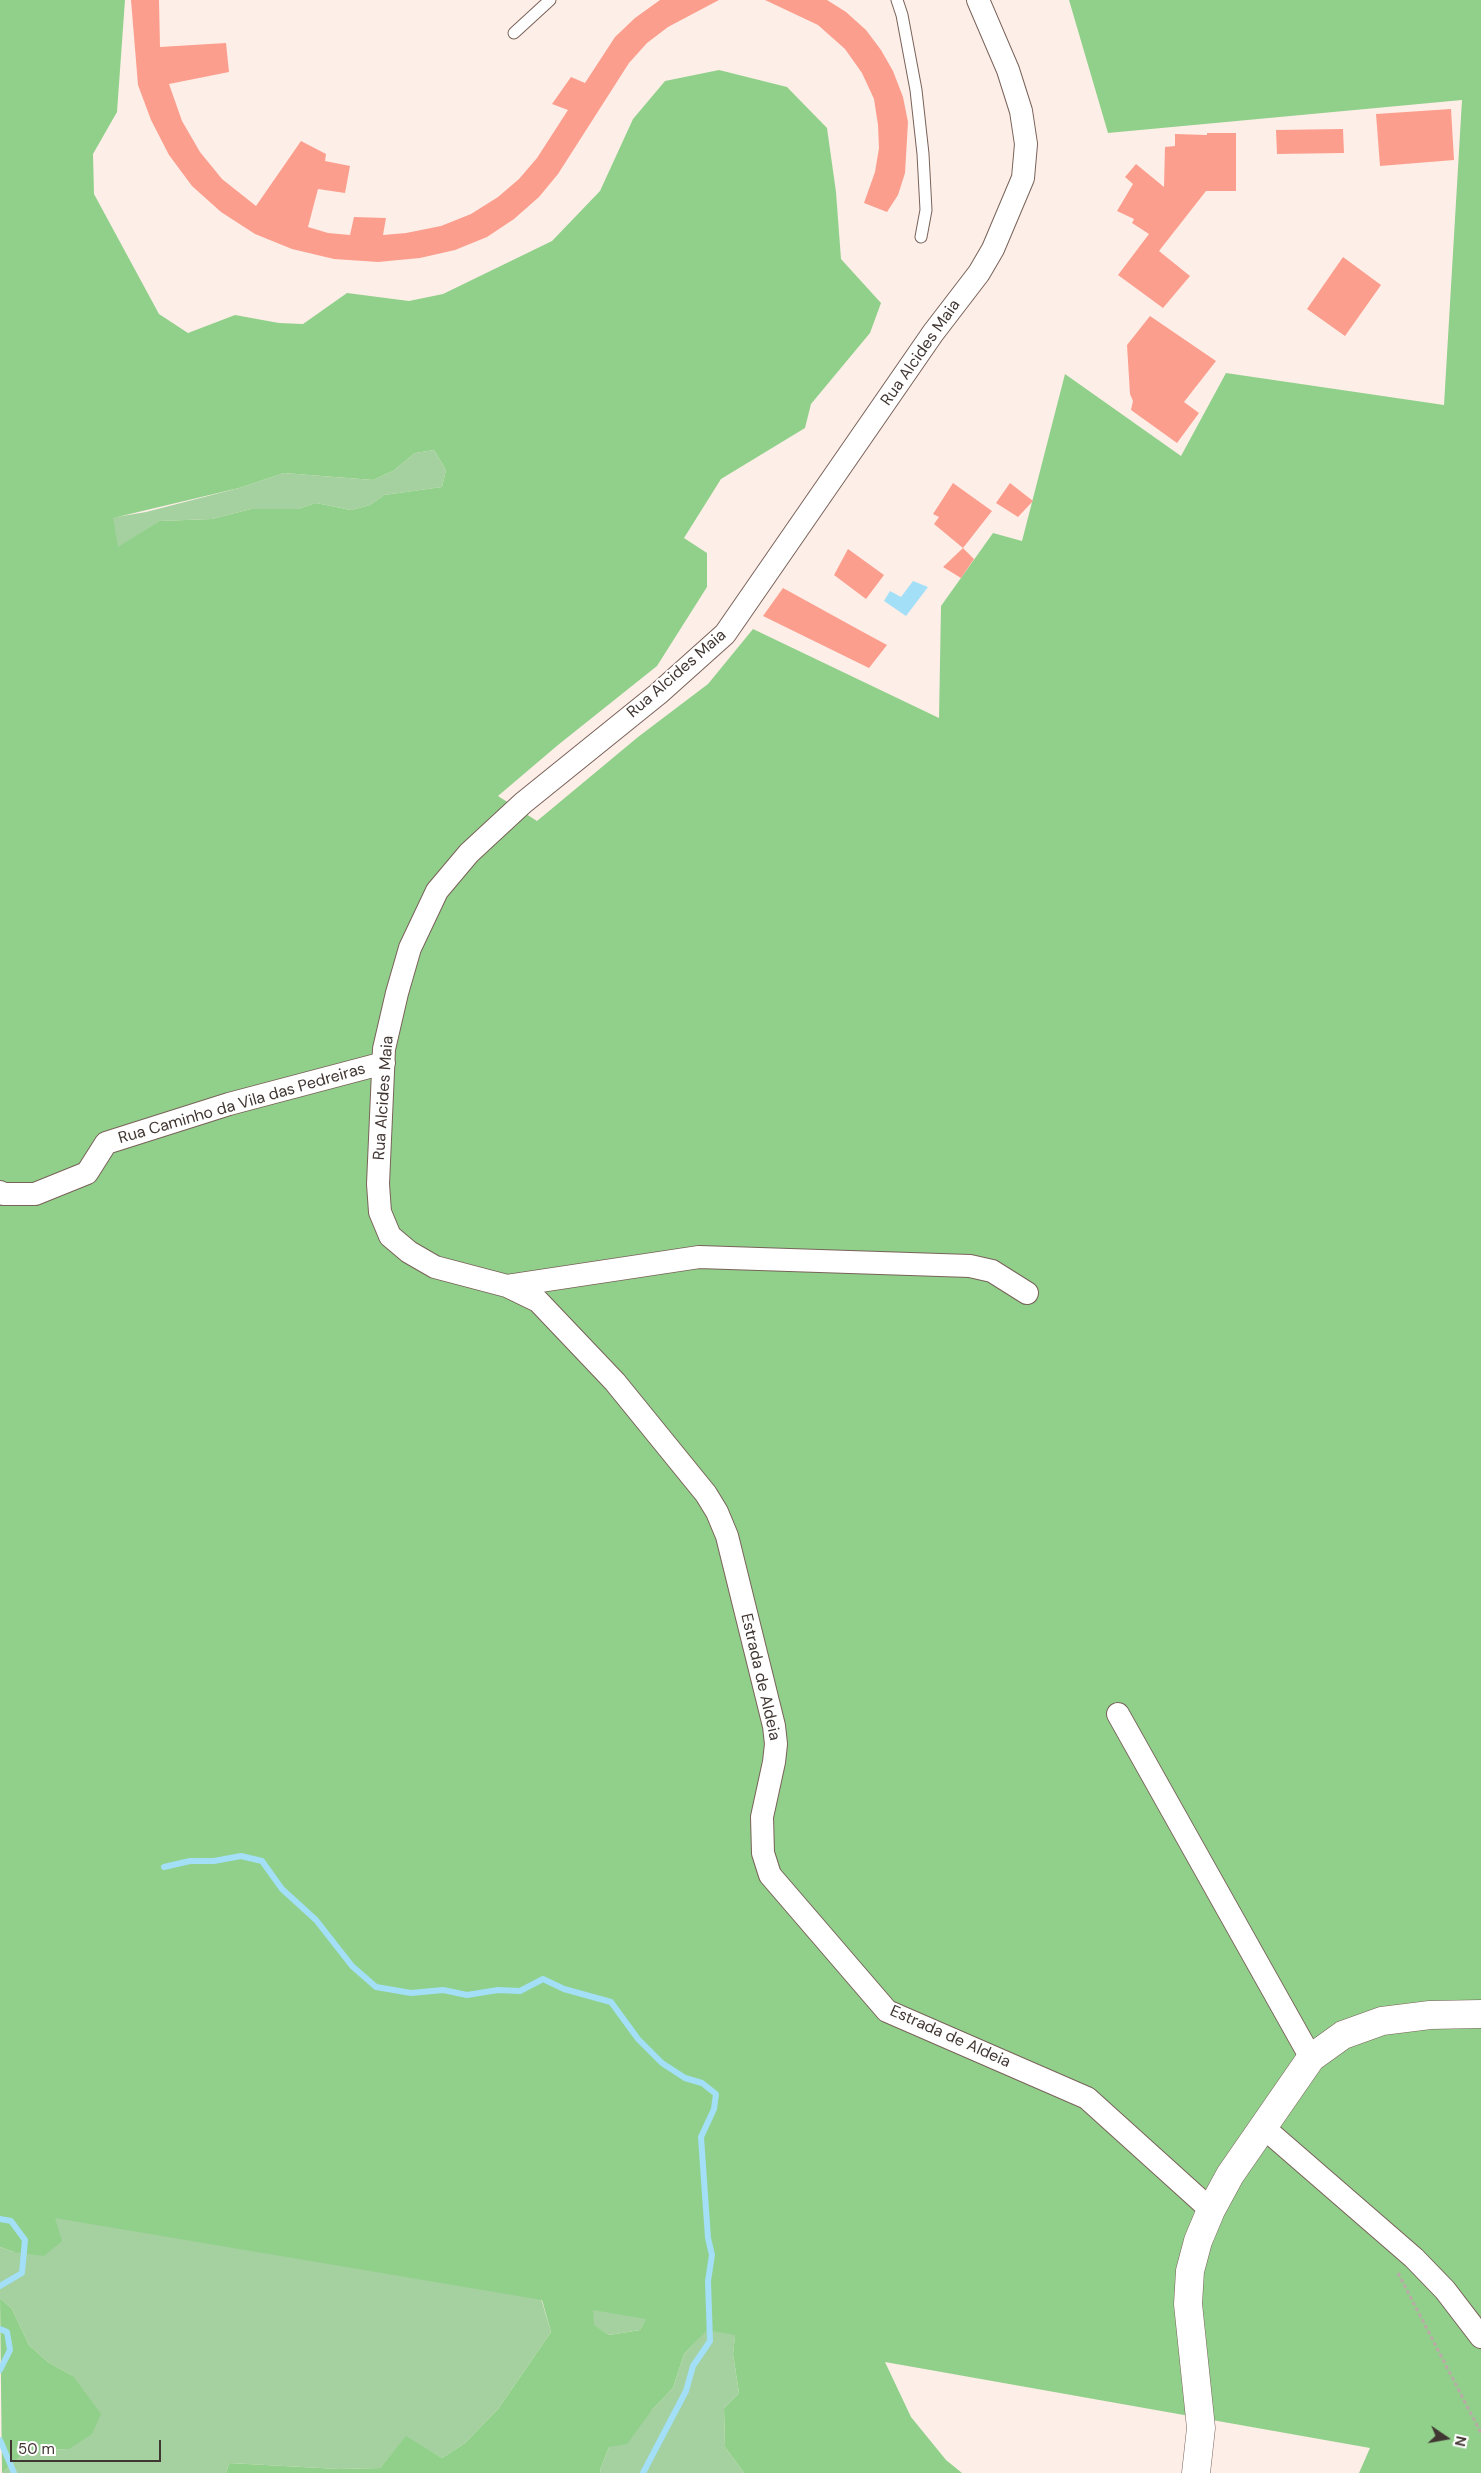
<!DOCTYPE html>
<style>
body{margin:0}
#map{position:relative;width:1481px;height:2473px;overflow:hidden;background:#feeee8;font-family:"DM Sans",sans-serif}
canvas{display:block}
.north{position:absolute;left:1421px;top:2413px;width:50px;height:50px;-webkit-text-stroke:4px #fff;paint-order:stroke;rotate:102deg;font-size:14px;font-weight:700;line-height:20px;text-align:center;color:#403632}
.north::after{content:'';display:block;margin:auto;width:18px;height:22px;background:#403632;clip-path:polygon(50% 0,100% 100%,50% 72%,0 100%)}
.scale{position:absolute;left:10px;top:2440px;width:151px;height:22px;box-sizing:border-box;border:2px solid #403632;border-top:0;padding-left:6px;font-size:15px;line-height:18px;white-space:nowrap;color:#403632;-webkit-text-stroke:4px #fff;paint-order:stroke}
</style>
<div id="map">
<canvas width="1481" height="2473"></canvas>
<div class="north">N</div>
<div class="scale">50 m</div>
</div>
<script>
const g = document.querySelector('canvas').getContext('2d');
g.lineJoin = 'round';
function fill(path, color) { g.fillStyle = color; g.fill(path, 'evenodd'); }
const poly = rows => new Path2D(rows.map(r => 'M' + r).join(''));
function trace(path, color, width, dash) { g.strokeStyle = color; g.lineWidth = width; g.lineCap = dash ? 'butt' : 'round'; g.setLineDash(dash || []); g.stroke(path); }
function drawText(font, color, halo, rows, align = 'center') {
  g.font = font + ' "DM Sans",sans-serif'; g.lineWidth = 4; g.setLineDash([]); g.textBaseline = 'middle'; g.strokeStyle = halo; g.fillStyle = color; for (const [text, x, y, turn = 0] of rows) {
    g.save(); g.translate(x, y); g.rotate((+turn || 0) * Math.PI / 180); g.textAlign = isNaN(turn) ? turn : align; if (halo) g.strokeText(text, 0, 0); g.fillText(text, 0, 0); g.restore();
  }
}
const green = poly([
 [434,450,446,470,442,487,384,495,370,505,351,510,316,503,298,509,251,509,212,519,159,521,107,555,0,515,92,521,146,512,239,488,284,473,373,480,393,471,415,453],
 [0,1414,737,2319,733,2354,739,2393,724,2408,725,2447,744,2473,601,2473,600,2470,609,2447,652,2410,673,2388,684,2354,699,2338,660,2296,640,2330,609,2335,593,2325,593,2285,519,2225,551,2332,498,2409,465,2443,442,2458,406,2437,380,2468,339,2469,229,2463,226,2473,2,2473,21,2456,39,2450,69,2449,73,2376,48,2362,29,2345,12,2309,0,2298,0,2247,14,2252,52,2210]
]);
const forest = poly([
 [0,0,125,0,117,112,93,154,94,194,159,314,188,333,235,315,279,323,303,324,347,293,409,301,443,294,552,241,600,191,633,119,665,81,719,70,787,87,827,128,836,192,841,259,881,303,870,333,811,404,805,428,721,479,684,538,707,553,707,587,657,666,558,745,498,796,537,821,638,737,708,684,753,629,939,718,941,606,993,533,1022,541,1065,374,1181,456,1226,373,1444,405,1462,100,1108,133,1069,0,1481,0,1481,2473,1359,2473,1370,2448,885,2362,911,2417,946,2460,962,2473,744,2473,725,2447,724,2408,739,2393,733,2354,735,2335,707,2330,684,2354,673,2388,652,2410,627,2444,609,2447,600,2470,601,2473,226,2473,229,2463,339,2469,380,2468,406,2436,442,2458,465,2443,498,2409,551,2332,542,2300,55,2218,62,2241,44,2256,14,2252,0,2247],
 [434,450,446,470,442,487,384,495,370,505,351,510,316,503,298,509,251,509,212,519,159,521,118,547,113,518,239,488,284,473,373,480,393,471,415,453],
 [593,2310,646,2319,640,2330,609,2335,594,2325],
 [0,2298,12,2309,29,2345,48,2362,73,2376,101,2414,92,2434,69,2449,39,2450,21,2456,2,2473]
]);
const water = poly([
 [913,581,928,587,906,616,884,601,890,591,901,597]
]);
const stream = poly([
 [164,1867,190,1861,214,1861,241,1856,262,1861,282,1889,316,1920,352,1966,376,1987,411,1993,443,1990,467,1995,498,1990,520,1991,543,1979,564,1989,611,2002,638,2039,662,2063,685,2078,702,2083,716,2094,714,2109,701,2137,708,2238,712,2255,708,2281,710,2341,693,2366,686,2391,643,2473],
 [0,2219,11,2221,25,2240,22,2273,0,2286],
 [0,2329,7,2332,10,2350,0,2370],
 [0,2440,14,2473]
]);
const building = poly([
 [131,0,159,0,160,47,226,43,229,72,169,84,182,121,200,152,222,179,256,206,301,141,326,154,325,161,350,166,345,193,318,189,308,227,328,233,350,235,354,217,386,218,383,235,406,233,441,226,471,214,498,197,519,179,537,158,568,110,552,104,571,77,585,83,615,37,635,18,660,0,719,0,668,27,647,43,629,63,558,174,539,197,514,219,487,237,455,250,420,258,378,262,334,259,292,249,255,234,221,212,192,186,169,155,151,120,138,85],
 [765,0,827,0,846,12,866,30,881,50,893,71,903,97,908,122,905,173,898,195,887,212,864,203,875,172,879,148,878,125,874,99,862,73,845,49,818,25],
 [1451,109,1454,160,1380,166,1376,114],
 [1343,129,1344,153,1277,154,1276,130],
 [1207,133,1236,133,1236,191,1206,191,1159,251,1190,276,1163,308,1118,275,1149,234,1132,223,1134,219,1117,211,1133,184,1125,177,1136,164,1164,187,1165,147,1175,146,1175,134,1207,135],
 [1343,257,1381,285,1345,336,1307,309],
 [1150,316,1216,361,1184,402,1199,413,1177,443,1131,410,1133,401,1130,394,1127,345],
 [953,483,992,511,963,548,934,524,939,517,933,514],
 [1010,483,1033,501,1018,517,996,503],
 [963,548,974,559,961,578,943,567],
 [848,549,884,575,866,599,834,575],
 [783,588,863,632,887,645,869,668,763,616]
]);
const path = poly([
 [1398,2273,1481,2433]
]);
const service = poly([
 [897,0,902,15,916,90,923,154,926,210,921,237],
 [514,33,550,0]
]);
const minor = poly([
 [978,0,1008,70,1021,111,1026,144,1023,178,993,249,979,273,933,333,725,634,658,694,523,803,469,853,437,891,410,948,397,993,384,1049,378,1184,380,1212,390,1236,409,1252,435,1267,507,1286,538,1301,615,1382,706,1494,717,1512,727,1536,774,1726,776,1744,774,1762,762,1817,763,1853,770,1875,887,2011,1087,2098,1211,2210],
 [0,1192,3,1194,35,1194,87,1173,106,1143,229,1104,384,1063],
 [507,1286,699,1257,970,1266,992,1271,1027,1293],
 [1118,1714,1311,2058],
 [1263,2127,1414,2258,1445,2290,1481,2337]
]);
const secondary = poly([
 [1196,2473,1201,2428,1188,2304,1190,2271,1198,2241,1211,2210,1230,2175,1311,2058,1343,2035,1382,2021,1430,2015,1481,2014]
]);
const streetNames = [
 ["Rua Alcides Maia",921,353,-55],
 ["Rua Alcides Maia",677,674,-41],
 ["Rua Alcides Maia",384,1098,-86],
 ["Rua Caminho da Vila das Pedreiras",242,1104,-16],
 ["Estrada de Aldeia",760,1677,77],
 ["Estrada de Aldeia",950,2037,24]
];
fill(green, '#a5d0a0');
fill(forest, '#91d08b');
fill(water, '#a3dff6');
trace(stream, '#a3dff6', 6);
fill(building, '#fc9e8d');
trace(service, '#786259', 13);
trace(minor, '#786259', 24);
trace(secondary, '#786259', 29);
trace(path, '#b9aba6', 3, [4, 2.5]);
trace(service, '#fff', 11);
trace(minor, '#fff', 22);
trace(secondary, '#fff', 28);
drawText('16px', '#403632', '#fff', streetNames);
</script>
